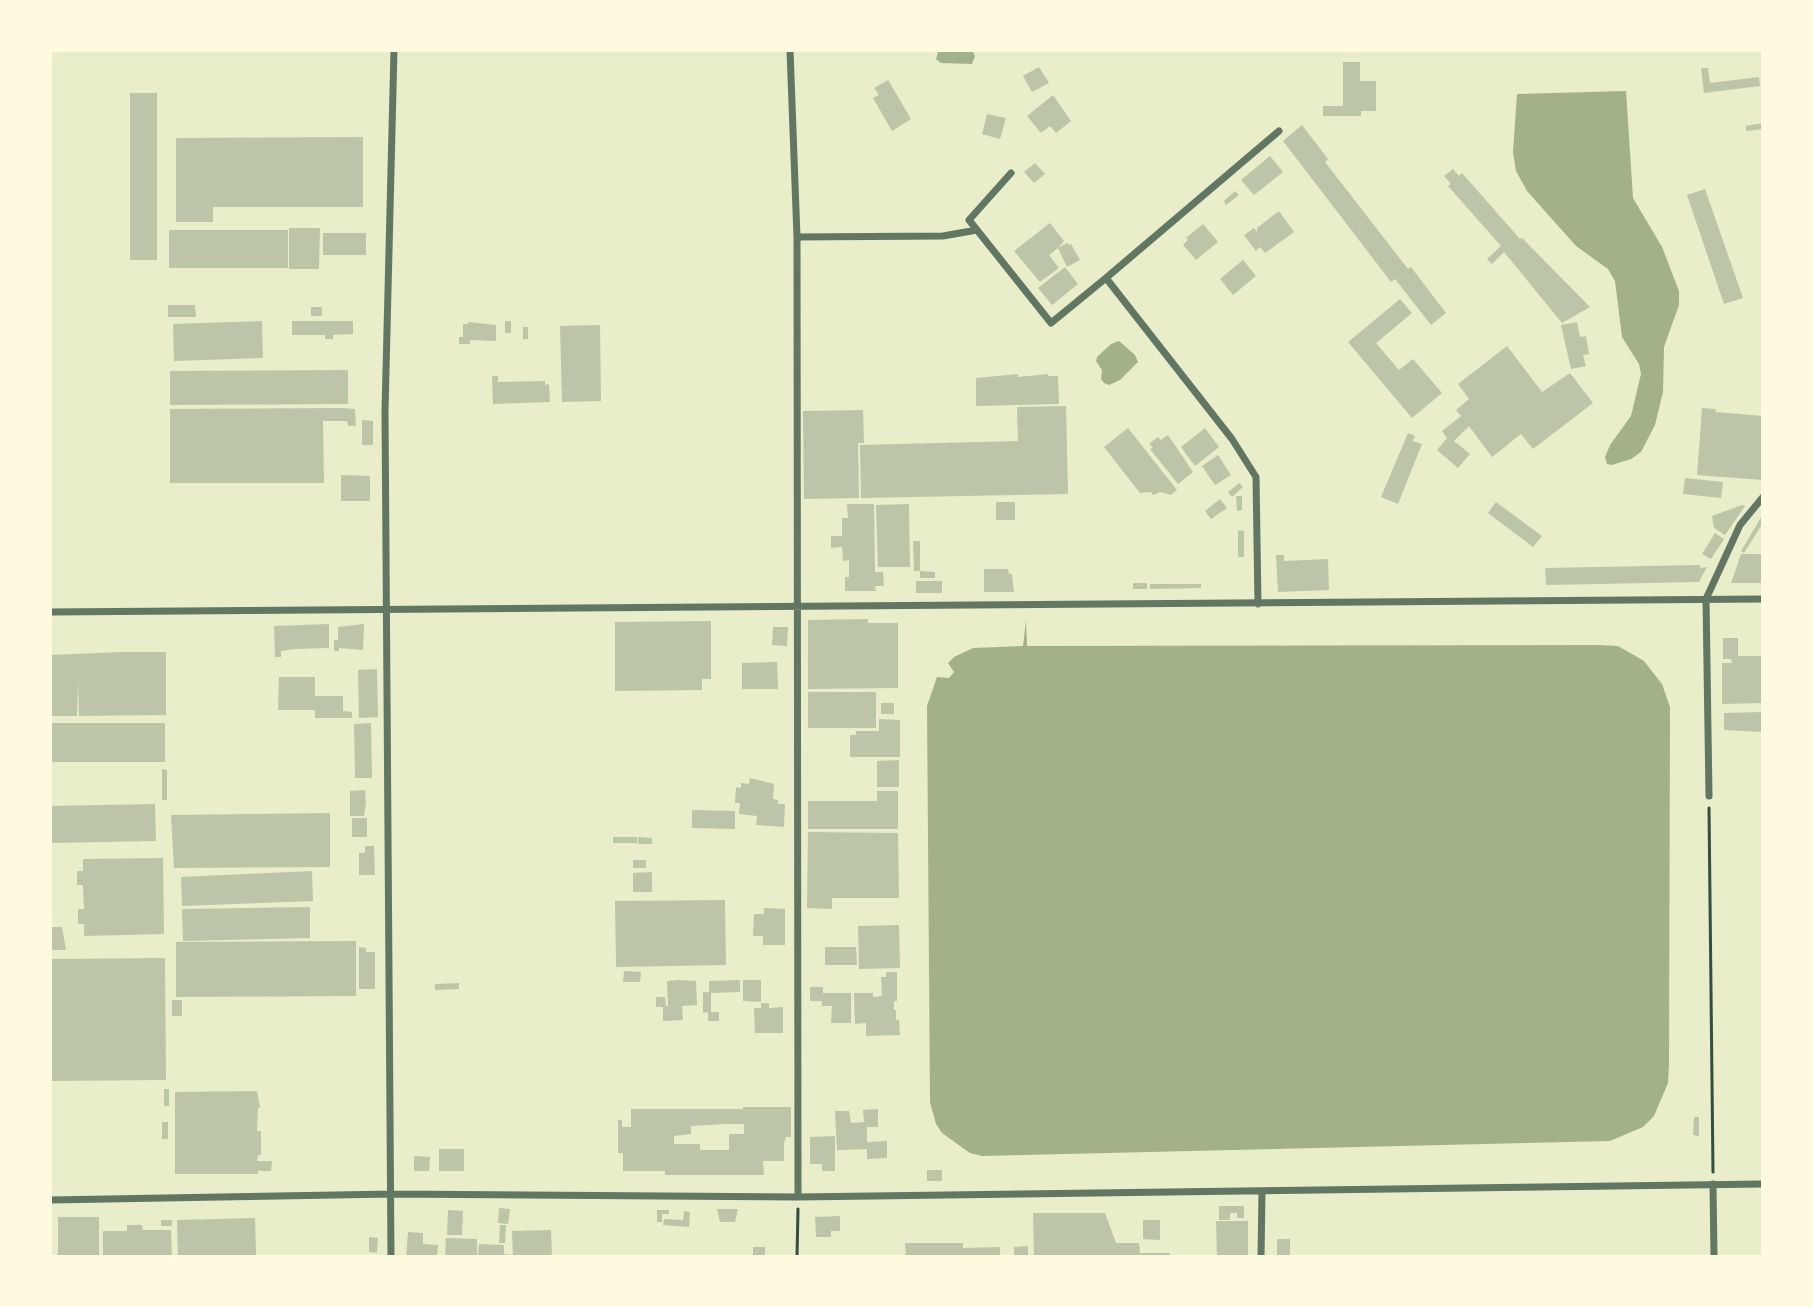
<!DOCTYPE html>
<style>
body{margin:0}
#map{position:relative;width:1813px;height:1307px;overflow:hidden;background:#e9edc9;font-family:Merriweather,serif}
canvas{display:block}
.frame{position:absolute;inset:0;border:52px solid #fefae0;pointer-events:none}
</style>
<div id="map">
<canvas width="1813" height="1307"></canvas>
<div class="frame"></div>
</div>
<script>
const g = document.querySelector('canvas').getContext('2d');
g.lineJoin = 'round';
function fill(path, color) { g.fillStyle = color; g.fill(path, 'evenodd'); }
const poly = rows => new Path2D(rows.map(r => 'M' + r).join(''));
function trace(path, color, width, dash) { g.strokeStyle = color; g.lineWidth = width; g.lineCap = dash ? 'butt' : 'round'; g.setLineDash(dash || []); g.stroke(path); }
const water = poly([
 [942,50,972,50,975,56,972,64,941,63,936,59,938,52],
 [1626,91,1633,198,1662,247,1679,291,1679,305,1664,347,1663,392,1655,425,1641,452,1631,459,1612,465,1607,464,1605,457,1610,445,1631,416,1641,374,1639,364,1622,337,1615,281,1608,269,1576,246,1527,191,1516,171,1513,152,1517,94],
 [1119,341,1135,355,1138,362,1120,380,1109,385,1104,383,1101,379,1102,370,1096,361,1097,357,1111,344],
 [1026,620,1027,646,1599,645,1618,646,1644,661,1662,684,1670,707,1669,1065,1668,1083,1654,1116,1643,1127,1610,1141,982,1156,970,1153,942,1133,936,1124,930,1102,927,706,937,677,949,678,954,672,948,663,954,657,973,648,1023,646]
]);
const building = poly([
 [1343,62,1360,62,1360,81,1376,81,1376,111,1361,111,1361,116,1323,116,1323,106,1343,106],
 [1039,67,1049,83,1032,92,1023,76],
 [1701,68,1708,68,1710,83,1759,77,1760,86,1704,93],
 [888,80,911,119,892,131,873,98,879,95,874,88],
 [130,93,157,93,157,260,130,260],
 [1053,95,1071,121,1056,133,1050,126,1041,133,1027,116],
 [987,114,1006,118,1000,139,982,134],
 [1763,123,1763,129,1746,131,1746,126],
 [1302,125,1328,159,1325,162,1408,269,1411,267,1446,313,1431,325,1395,279,1391,282,1283,141],
 [363,137,363,207,213,207,213,222,176,222,176,138],
 [1270,156,1283,172,1254,195,1241,180],
 [1035,163,1045,174,1034,183,1024,172],
 [1453,169,1459,176,1462,173,1520,239,1522,238,1590,307,1562,323,1504,252,1492,264,1487,259,1501,246,1448,186,1451,184,1444,176],
 [1705,189,1743,298,1724,304,1687,195],
 [1235,191,1239,195,1226,205,1224,201],
 [1279,211,1294,232,1265,253,1260,247,1256,251,1244,235,1254,228,1257,232,1257,228],
 [1050,223,1064,241,1058,248,1067,243,1069,245,1071,244,1080,260,1067,267,1058,248,1049,255,1059,268,1040,282,1014,251],
 [1203,224,1218,242,1196,260,1183,245,1188,240,1186,238],
 [289,228,320,228,319,269,289,269],
 [169,230,288,230,288,268,169,268],
 [323,233,366,233,366,255,323,255],
 [1243,260,1256,276,1233,295,1220,279],
 [1065,267,1078,284,1052,305,1038,288],
 [1400,299,1412,313,1376,343,1399,370,1413,359,1442,393,1412,418,1348,342],
 [168,305,195,305,196,317,168,317],
 [311,307,322,307,322,316,311,316],
 [262,321,263,358,174,361,173,324],
 [292,321,353,321,353,334,333,335,333,339,325,339,325,335,292,335],
 [505,321,511,321,511,333,505,333],
 [468,322,496,325,496,341,470,340,470,344,459,344,459,337,463,337,463,324,468,324],
 [1577,322,1580,337,1586,336,1589,354,1583,355,1586,366,1571,369,1561,325],
 [600,325,601,401,562,402,560,326],
 [523,327,528,327,528,339,523,339],
 [1507,346,1542,392,1570,373,1593,403,1533,449,1521,434,1492,457,1469,426,1454,441,1470,454,1458,468,1437,450,1447,438,1442,431,1461,416,1456,410,1469,399,1458,384],
 [348,370,348,404,170,405,170,371],
 [1018,374,1018,377,1048,374,1048,376,1058,376,1059,404,976,406,976,378],
 [492,376,498,376,498,382,545,381,545,385,549,384,550,402,493,404],
 [1066,406,1068,494,861,498,860,445,1018,441,1017,407],
 [343,408,355,409,356,426,348,426,347,421,323,421,324,483,170,483,170,409],
 [1702,408,1716,409,1715,412,1763,416,1763,480,1697,475],
 [863,410,864,443,858,443,859,498,804,499,803,411],
 [362,420,373,421,373,445,362,445],
 [1128,428,1177,490,1171,495,1160,492,1153,495,1151,492,1140,493,1104,447],
 [1205,428,1219,447,1195,466,1181,447],
 [1408,433,1415,436,1413,441,1422,444,1398,504,1381,497],
 [1168,435,1193,472,1178,484,1150,449,1153,448,1149,444,1158,437,1161,440],
 [1218,455,1231,475,1215,485,1202,466],
 [341,475,370,476,370,501,341,501],
 [1685,478,1723,482,1721,498,1683,494],
 [1239,483,1243,487,1232,497,1228,492],
 [1236,496,1242,496,1242,510,1237,511],
 [1220,499,1227,508,1211,519,1205,511],
 [996,502,1015,502,1015,520,996,520],
 [1496,502,1542,536,1533,547,1488,513],
 [847,504,874,504,875,572,883,572,884,586,875,586,876,591,845,591,845,577,849,577,849,560,843,561,842,547,831,548,831,536,842,536,842,518,848,518],
 [909,504,910,567,878,567,876,505],
 [1742,505,1745,506,1725,535,1714,528,1712,516],
 [1763,514,1763,523,1744,553,1741,551],
 [1238,530,1244,531,1244,557,1238,557],
 [1715,533,1724,539,1711,559,1702,554],
 [913,541,920,541,920,571,935,572,935,578,920,578,920,571,914,571],
 [1741,554,1763,554,1763,583,1731,583],
 [1276,555,1284,555,1284,561,1328,559,1329,590,1278,592],
 [1700,565,1700,568,1707,567,1699,582,1546,585,1545,568],
 [984,569,1008,569,1009,574,1012,574,1014,592,984,592],
 [916,581,942,581,942,593,916,593],
 [1133,583,1147,583,1147,589,1133,589],
 [1150,584,1201,584,1201,588,1150,589],
 [868,619,868,623,898,623,898,688,808,689,808,620],
 [711,621,711,679,702,679,702,690,615,691,615,622],
 [329,624,329,648,294,649,281,651,281,657,275,657,274,626],
 [364,624,363,650,339,648,339,651,334,651,334,640,338,640,338,627],
 [773,627,788,627,787,646,772,645],
 [1723,638,1738,638,1738,656,1763,656,1763,703,1722,704,1722,663,1732,663,1731,659,1723,659],
 [122,652,166,652,166,715,79,716,78,681,77,716,50,716,50,655],
 [777,662,778,689,742,689,742,663],
 [377,669,378,717,359,718,358,670],
 [279,677,315,677,315,696,343,696,343,711,352,712,352,718,315,718,315,710,278,710],
 [808,692,876,692,876,728,808,728],
 [881,703,894,703,894,714,881,714],
 [1763,712,1763,732,1724,730,1724,713],
 [879,719,900,720,900,757,850,757,850,735,856,735,856,731,879,731],
 [50,723,165,723,165,762,50,762],
 [371,723,372,778,355,778,354,724],
 [899,760,899,787,877,787,877,761],
 [162,769,167,770,167,800,162,800],
 [750,778,774,784,773,799,778,800,778,804,785,804,784,827,756,825,757,816,739,814,740,803,735,803,736,787,741,788,741,783,749,784],
 [365,790,366,803,364,816,350,816,350,791],
 [877,791,898,791,898,829,808,829,808,801,877,801],
 [155,804,156,841,50,843,50,806],
 [692,810,735,811,735,829,692,828],
 [330,813,330,867,174,868,171,815],
 [352,818,367,818,367,837,352,837],
 [808,832,898,833,899,898,832,898,832,909,807,908],
 [613,837,637,837,637,843,613,843],
 [638,837,652,838,652,844,638,844],
 [365,846,374,846,375,875,359,875,359,853,365,853],
 [163,858,164,934,84,936,84,924,78,924,78,909,84,909,83,885,77,885,77,871,83,871,83,859],
 [633,860,646,860,646,868,633,868],
 [312,871,313,901,182,906,181,877],
 [652,872,652,892,633,892,633,873],
 [725,900,726,965,616,967,615,901],
 [310,907,310,938,183,941,182,909],
 [764,908,785,909,785,945,763,945,763,936,753,936,754,914,764,914],
 [899,925,900,968,859,969,858,926],
 [50,927,62,927,66,950,50,950],
 [356,941,356,996,176,997,176,942],
 [359,947,366,948,366,952,375,952,375,989,359,989],
 [825,947,856,947,857,965,825,965],
 [165,958,166,1080,50,1081,50,959],
 [624,971,641,972,640,982,623,982],
 [886,972,897,972,897,1001,894,1001,894,1010,896,1010,896,1020,899,1020,900,1035,866,1036,866,1023,855,1024,854,993,873,993,873,997,882,996,881,977,886,977],
 [679,980,696,981,697,1005,682,1006,683,1020,663,1021,663,1007,656,1007,656,997,665,997,666,1006,668,1006,667,981],
 [740,980,740,992,711,993,711,1012,719,1012,719,1021,708,1021,708,1012,703,1013,703,992,709,992,709,981],
 [743,980,761,980,761,1002,743,1001],
 [459,983,459,989,435,990,435,984],
 [810,987,823,987,823,993,851,993,851,1023,831,1023,832,1006,822,1006,822,1001,810,1001],
 [172,1000,182,1000,182,1016,172,1016],
 [761,1003,769,1003,769,1008,783,1007,783,1033,755,1033,754,1008,761,1008],
 [164,1089,169,1089,169,1106,164,1106],
 [257,1091,260,1108,258,1108,257,1131,261,1131,261,1155,258,1155,257,1161,272,1161,271,1171,258,1171,258,1174,175,1174,175,1092],
 [743,1107,791,1107,791,1137,786,1137,784,1143,784,1161,763,1161,764,1175,665,1175,665,1171,623,1171,623,1153,618,1153,618,1120,622,1120,622,1127,631,1127,631,1109,743,1109],
 [726,1124,744,1124,744,1134,729,1134,729,1150,700,1150,700,1144,674,1144,674,1136,691,1134,691,1126],
 [878,1109,878,1127,867,1127,867,1142,887,1141,887,1158,867,1159,867,1149,837,1150,835,1111,849,1111,851,1123,864,1122,863,1110],
 [1694,1117,1699,1117,1699,1136,1693,1135],
 [162,1122,168,1122,168,1139,162,1139],
 [835,1136,835,1171,822,1171,822,1164,810,1164,810,1137],
 [439,1149,464,1149,464,1171,439,1171],
 [414,1156,430,1157,429,1171,414,1171],
 [927,1170,942,1170,942,1181,927,1181],
 [1219,1206,1244,1206,1244,1218,1237,1218,1237,1213,1230,1213,1230,1220,1219,1220],
 [499,1208,510,1209,508,1224,498,1223],
 [717,1209,738,1209,735,1222,720,1222],
 [448,1210,463,1211,462,1235,447,1235],
 [657,1210,669,1210,669,1214,662,1214,662,1222,657,1222],
 [684,1211,690,1212,689,1227,663,1225,664,1219,683,1220],
 [1033,1213,1105,1213,1116,1243,1139,1243,1140,1253,1170,1253,1170,1257,1034,1257],
 [840,1216,840,1231,831,1231,831,1237,816,1237,815,1217],
 [58,1217,99,1217,99,1257,58,1257],
 [255,1218,256,1256,178,1257,177,1220],
 [161,1220,172,1220,172,1226,161,1226],
 [1143,1220,1160,1220,1160,1240,1143,1239],
 [1216,1221,1248,1221,1248,1257,1217,1257],
 [127,1225,142,1225,143,1230,171,1230,172,1257,103,1257,103,1231,127,1231],
 [500,1225,506,1225,505,1243,499,1243],
 [551,1230,552,1257,513,1257,512,1231],
 [408,1232,423,1233,423,1244,438,1245,437,1257,406,1257],
 [369,1237,378,1238,377,1253,369,1252],
 [446,1238,477,1239,477,1257,445,1257],
 [1277,1239,1290,1239,1290,1257,1277,1257],
 [905,1243,963,1243,963,1248,1000,1247,1000,1257,906,1257],
 [479,1244,504,1245,504,1254,512,1255,512,1257,478,1257],
 [1028,1246,1028,1257,1014,1257,1014,1247],
 [753,1247,765,1247,765,1257,753,1257]
]);
const path = poly([
 [1709,808,1713,1172],
 [797,1257,798,1209]
]);
const minor = poly([
 [790,50,797,237,798,1197],
 [977,230,969,220,1011,173],
 [797,237,943,236,977,230,1051,323,1106,278,1232,439,1256,477,1258,604],
 [1106,278,1279,131],
 [50,612,1763,599],
 [1709,796,1706,599,1740,525,1763,497],
 [1713,1184,1714,1257],
 [50,1200,392,1194,798,1197,1763,1184],
 [391,1257,385,411,394,50],
 [1261,1257,1262,1192]
]);
fill(water, '#a3b18a');
fill(building, '#bcc5a7');
trace(path, '#344e41', 3);
trace(minor, '#617663', 7);
</script>
